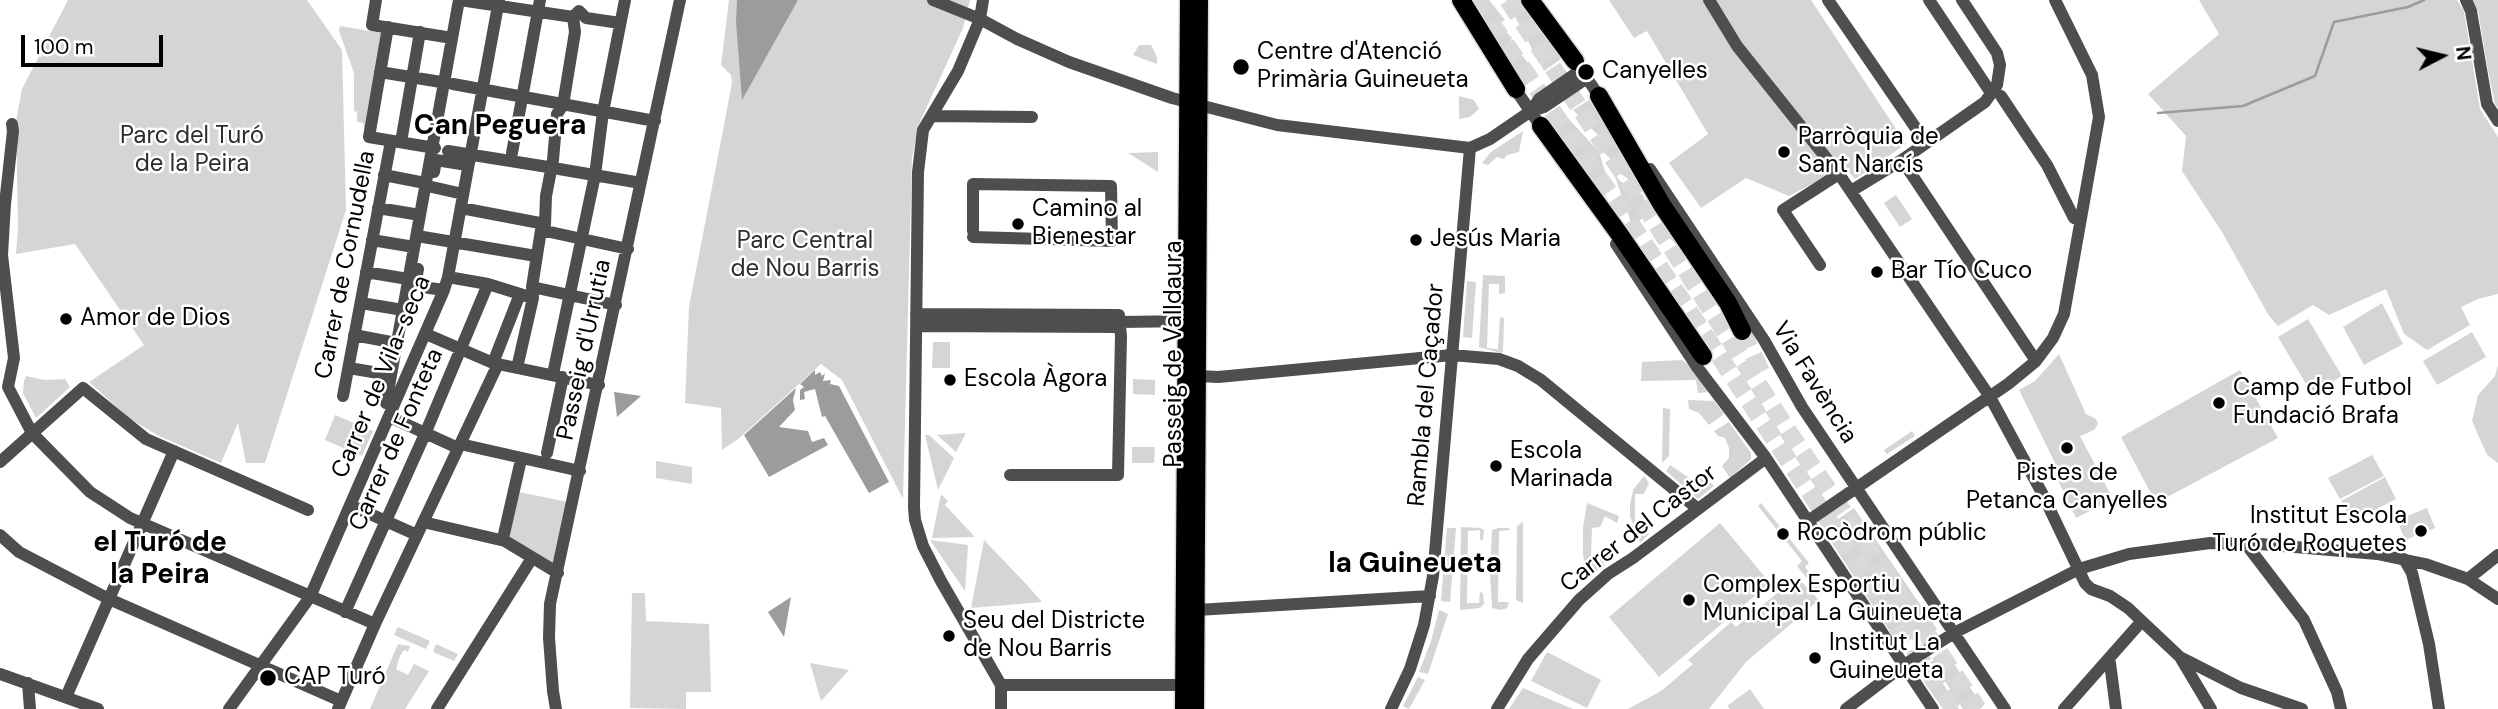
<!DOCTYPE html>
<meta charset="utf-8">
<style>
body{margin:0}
#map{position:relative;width:2498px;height:709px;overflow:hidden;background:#fff;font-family:"DM Sans",sans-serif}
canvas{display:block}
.north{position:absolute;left:2407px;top:21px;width:70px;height:70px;-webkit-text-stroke:5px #fff;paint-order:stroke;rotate:83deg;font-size:19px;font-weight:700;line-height:28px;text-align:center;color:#000}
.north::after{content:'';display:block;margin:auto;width:24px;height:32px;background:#000;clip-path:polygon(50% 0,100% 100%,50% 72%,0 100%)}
.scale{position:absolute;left:21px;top:35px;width:142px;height:32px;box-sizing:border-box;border:4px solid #000;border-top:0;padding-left:9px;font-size:21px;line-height:24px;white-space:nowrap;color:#000;-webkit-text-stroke:5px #fff;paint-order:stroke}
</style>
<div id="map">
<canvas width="2498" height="709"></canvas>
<div class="north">N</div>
<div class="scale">100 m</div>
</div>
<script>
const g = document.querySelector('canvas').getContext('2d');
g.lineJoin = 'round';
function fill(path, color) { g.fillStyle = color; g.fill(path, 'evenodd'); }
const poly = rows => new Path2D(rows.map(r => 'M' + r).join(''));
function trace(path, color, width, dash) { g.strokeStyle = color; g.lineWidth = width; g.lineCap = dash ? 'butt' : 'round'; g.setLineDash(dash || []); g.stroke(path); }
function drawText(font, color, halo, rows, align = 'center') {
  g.font = font + ' "DM Sans",sans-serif'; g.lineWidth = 5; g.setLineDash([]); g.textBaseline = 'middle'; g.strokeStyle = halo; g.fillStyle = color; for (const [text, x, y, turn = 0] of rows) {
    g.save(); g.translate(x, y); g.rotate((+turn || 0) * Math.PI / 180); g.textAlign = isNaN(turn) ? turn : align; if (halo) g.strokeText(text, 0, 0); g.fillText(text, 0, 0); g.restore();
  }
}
const green = poly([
 [68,0,307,0,342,50,346,210,265,463,246,463,238,423,221,463,159,436,130,419,89,382,144,345,75,244,16,254,18,227,16,121,22,89],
 [729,0,970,0,963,28,919,124,912,158,903,499,842,380,821,364,738,439,722,450,721,408,685,403,689,307,732,83,731,75,721,65],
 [1467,0,1489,0,1505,20,1499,24,1512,38,1509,43,1525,59,1536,75,1524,84],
 [1506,0,1522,0,1561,59,1544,71],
 [1609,0,1811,0,1906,144,1855,179,1844,167,1789,196,1746,178,1701,208,1669,163,1708,134,1647,31,1634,38],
 [2199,0,2457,0,2464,11,2480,109,2498,137,2498,294,2478,299,2461,307,2470,325,2427,350,2404,334,2386,289,2329,315,2313,305,2278,326,2269,316,2222,232,2182,171,2186,136,2148,94,2219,34],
 [2472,0,2498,0,2498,108,2495,104,2488,70,2478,11],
 [340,26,381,33,365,131,363,123,357,122,357,112,354,111,354,73,339,31],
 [1139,45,1151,45,1157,57,1157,64,1133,55],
 [1459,96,1474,100,1479,109,1470,117,1459,119],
 [1589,100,1724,306,1721,308,1682,250,1670,238,1645,191,1621,174,1613,161,1598,147,1604,141,1573,110],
 [1566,116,1599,152,1609,184,1604,193,1620,227,1552,126],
 [1523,131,1519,152,1507,155,1504,159,1497,157,1488,165,1482,163,1491,152],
 [1158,152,1158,172,1128,153],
 [1613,171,1620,181,1643,195,1650,214,1632,225],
 [1896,195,1912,219,1900,227,1884,203],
 [1483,275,1505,276,1505,293,1499,294,1499,284,1489,284,1487,348,1498,349,1500,317,1504,318,1503,352,1500,353,1479,347],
 [1467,281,1476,282,1472,338,1463,337],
 [2382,303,2403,344,2364,365,2343,327],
 [2308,319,2342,376,2312,394,2278,337],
 [2472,332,2486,357,2437,385,2423,361],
 [933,342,950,342,950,368,932,368],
 [2059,354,2086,414,2096,419,2098,424,2094,430,2080,436,2113,499,2076,518,2054,472,2058,469,2019,390,2035,381],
 [1682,360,1691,367,1709,392,1698,393,1696,380,1641,381,1642,362],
 [2498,365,2498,463,2487,455,2472,421,2478,395,2495,376],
 [2240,370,2278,438,2156,503,2121,437],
 [26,376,45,380,65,379,70,387,36,418,23,393,24,381],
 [1133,379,1155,380,1155,395,1133,394],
 [1688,400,1714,401,1724,414,1709,425,1699,413,1689,409],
 [1663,408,1670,409,1669,456,1662,463],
 [335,415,373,431,362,456,325,440],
 [1729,422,1751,453,1751,459,1730,478,1722,466,1729,458,1729,448,1725,438,1718,436,1714,431],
 [1912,431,1915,436,1887,454,1884,450],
 [966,433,956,452,937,435],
 [925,435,929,435,954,458,938,490],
 [1132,447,1155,447,1154,463,1132,463],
 [2372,455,2384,476,2340,499,2328,478],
 [656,461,692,467,692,484,656,478],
 [1670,465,1694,481,1701,473,1714,486,1698,499,1666,471],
 [1644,476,1649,483,1644,494,1635,494,1635,522,1644,522,1649,534,1640,543,1630,516,1630,505,1633,490],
 [2385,477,2396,499,2352,522,2341,501],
 [514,491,573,503,558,573,505,541],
 [941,494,948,501,945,505,975,537,932,538],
 [1587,503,1619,516,1617,523,1605,516,1600,527,1592,528,1591,555,1600,555,1605,566,1595,572,1584,562,1583,554,1583,527],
 [1761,503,1809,563,1805,567,1823,590,1828,586,1830,587,1820,595,1797,566,1802,561,1758,506],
 [1854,508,1937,629,1915,643,1908,633,1896,641,1830,540,1841,533,1834,522],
 [2427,508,2435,528,2405,540,2397,520],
 [1523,522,1523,603,1516,600,1517,526],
 [1720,523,1770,583,1659,677,1609,617],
 [1461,527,1480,528,1484,530,1483,540,1480,540,1480,530,1468,531,1467,603,1479,603,1480,592,1483,593,1484,604,1480,608,1460,610],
 [1447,528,1456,528,1450,602,1441,601],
 [1498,528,1509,528,1510,530,1499,531,1498,602,1509,602,1507,608,1501,610,1492,608,1490,572,1492,530],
 [930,540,968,545,965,591],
 [984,540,1027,585,1042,602,971,608],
 [1797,577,1819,600,1746,662,1709,709,1628,709,1661,691,1693,664,1688,660,1731,622,1736,627],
 [632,593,645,593,646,621,709,624,711,692,686,692,686,709,630,708],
 [1439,610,1448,614,1428,674,1419,672,1431,641],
 [398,627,430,641,426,649,394,635],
 [398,644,410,646,408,652,404,650,400,656,396,669,408,675,414,664,429,671,405,709,370,709],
 [436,644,458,654,454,661,433,652],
 [1547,652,1601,680,1587,708,1531,681],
 [1946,652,1983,707,1979,709,1963,709,1939,672,1935,673,1929,663],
 [810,663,849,670,821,701],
 [1937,674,1959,709,1943,709,1924,682],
 [1418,677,1425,680,1409,709,1403,706],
 [1523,688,1573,709,1509,709],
 [1750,689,1764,709,1730,709,1727,706]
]);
const water = poly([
 [737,0,798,0,742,100,736,21],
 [815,370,815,375,820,372,822,376,825,373,823,381,831,380,830,384,839,386,889,482,869,493,825,416,822,417,815,389,804,392,805,399,800,400,800,390,804,387,800,384],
 [796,388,793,400,795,410,779,427,808,431,812,442,824,438,828,445,769,477,744,435],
 [614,392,641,396,617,417],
 [791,597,784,637,768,612]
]);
const stream = poly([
 [2158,113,2243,106,2315,76,2334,22,2408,7,2424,0]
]);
const highwayTunnel = poly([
 [1475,0,1627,218,1954,709],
 [1508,0,1650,214,1788,431,1978,709],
 [1742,331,1764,378]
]);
const minor = poly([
 [376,0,372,25,452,38],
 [460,0,573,17,579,11,586,18,620,23],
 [933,0,980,19,1017,39,1069,62,1172,98,1277,125,1470,148],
 [983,0,980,19,958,71,923,130,918,172,914,507,915,520,923,546,941,581,1001,685],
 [1709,0,1737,46,1839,174,1990,397,2042,493,2085,583,2091,589,2110,596,2128,608,2180,657,2211,709],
 [1828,0,1926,143],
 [1929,0,1991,93],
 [2466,0,2471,11,2487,104,2498,121],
 [388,27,369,137,435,148],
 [1572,56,1603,102],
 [380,72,447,83],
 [1511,83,1544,131],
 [453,84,655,121],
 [2001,96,2047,165,2074,218],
 [1531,111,1539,99,1581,70],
 [933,116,1032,117],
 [12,124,13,131,5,204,2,255,14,358,8,387,32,433,90,492,130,518,375,624],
 [401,142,420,32],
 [1470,148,1490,139,1531,111,1544,107,1587,78],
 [448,151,548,167],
 [512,153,540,0],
 [1902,160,2036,361],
 [559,169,635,182],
 [1650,169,1764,340,1802,407,2005,709],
 [434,172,436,160,467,165],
 [384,175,425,183],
 [432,187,463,194],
 [1851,191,1902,160,1985,102,1997,85,2000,65,1997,53,1962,0],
 [378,208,420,215],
 [461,208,545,224],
 [541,230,628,249],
 [973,231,973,184,1111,186,1112,241,973,237],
 [423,237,536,256],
 [372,240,414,247],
 [1616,244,1697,367,1766,458,1933,709],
 [1820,265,1783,210,1839,174],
 [418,269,415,286,444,290],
 [366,272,408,279],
 [448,277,488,284,533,298],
 [532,287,616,305],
 [361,303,403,310],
 [916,314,1119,315,1121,336,1118,475,1010,475],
 [1119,322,1192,321],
 [917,326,1119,327],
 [426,334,493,363,599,385],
 [354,335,396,343],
 [493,363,520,294],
 [349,368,390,375],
 [517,368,533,298,532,287,541,230,545,224,546,196,553,160,557,114,563,105,575,32,573,17],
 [553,374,595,175,603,112,625,0],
 [1198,376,1218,377,1452,355,1499,359,1518,366,1541,380,1698,509],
 [343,396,391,141],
 [386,403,459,0],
 [390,417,458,448],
 [460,444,580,471],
 [547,453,563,377],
 [0,462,83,388,146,439,308,510],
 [350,505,417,535],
 [1808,521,2008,384,2036,361,2053,338,2064,314,2099,117,2092,75,2055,0],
 [423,522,505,541,558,573],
 [504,534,520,464],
 [0,535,19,552,109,599,341,701],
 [2246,544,2304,620,2337,692,2341,709],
 [2404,559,2412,573,2429,644,2439,709],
 [2468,579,2498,555],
 [1197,610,1430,596],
 [345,612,425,434,488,284],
 [2180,657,2241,688,2302,709],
 [2110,663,2116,709],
 [0,674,98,709],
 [28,683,30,709],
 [1001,685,1184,685],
 [1001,685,1001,709],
 [66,697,174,451],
 [229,709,310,597,444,290,448,277,499,0],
 [338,709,375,624,498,364],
 [437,709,532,558],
 [556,709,553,691,549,638,550,604,680,0],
 [1391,709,1410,669,1424,625,1433,576,1470,148],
 [1497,709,1528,659,1579,600,1608,574,1633,558,1766,458],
 [1846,709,1904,665,1954,633,2079,569,2129,554,2210,543,2260,544,2377,554,2425,564,2468,579,2498,599],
 [2064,709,2141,622]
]);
const major = poly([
 [1183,709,1188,0],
 [1196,709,1200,0]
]);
const highway = poly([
 [1461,0,1516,89],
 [1530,0,1575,61],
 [1599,96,1662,205,1728,303,1742,331],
 [1541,126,1620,235,1703,356]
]);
const markers = [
 [1241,67,9,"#000"],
 [1586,72,9,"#000"],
 [1784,152,7,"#000"],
 [1018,224,7,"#000"],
 [1416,240,7,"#000"],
 [1877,272,7,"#000"],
 [66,319,7,"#000"],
 [950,380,7,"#000"],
 [2219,403,7,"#000"],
 [2067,448,7,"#000"],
 [1496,466,7,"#000"],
 [2421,531,7,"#000"],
 [1783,534,7,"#000"],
 [1689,600,7,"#000"],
 [949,636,7,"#000"],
 [1815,658,7,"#000"],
 [268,678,9,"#000"]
];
const poiNames = [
 ["Centre d'Atenció",1257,53],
 ["Primària Guineueta",1257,81],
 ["Canyelles",1602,72],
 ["Parròquia de",1798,138],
 ["Sant Narcís",1798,166],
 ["Camino al",1032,210],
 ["Bienestar",1032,238],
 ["Jesús Maria",1430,240],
 ["Bar Tío Cuco",1891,272],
 ["Amor de Dios",80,319],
 ["Escola Àgora",964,380],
 ["Camp de Futbol",2233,389],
 ["Fundació Brafa",2233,417],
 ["Escola",1510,452],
 ["Marinada",1510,480],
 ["Pistes de",2067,474,"center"],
 ["Petanca Canyelles",2067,502,"center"],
 ["Institut Escola",2407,517,"right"],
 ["Turó de Roquetes",2407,545,"right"],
 ["Rocòdrom públic",1797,534],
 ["Complex Esportiu",1703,586],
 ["Municipal La Guineueta",1703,614],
 ["Seu del Districte",963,622],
 ["de Nou Barris",963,650],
 ["Institut La",1829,644],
 ["Guineueta",1829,672],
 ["CAP Turó",284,678]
];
const parkNames = [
 ["Parc del Turó",192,137],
 ["de la Peira",192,165],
 ["Parc Central",805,242],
 ["de Nou Barris",805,270]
];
const streetNames = [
 ["Carrer de Cornudella",346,265,-79],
 ["Passeig d'Urrutia",585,350,-78],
 ["Passeig de Valldaura",1175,354,-90],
 ["Carrer de Vila-seca",382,377,-67],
 ["Via Favència",1814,383,58],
 ["Rambla del Caçador",1427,395,-85],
 ["Carrer de Fonteta",397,440,-66],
 ["Carrer del Castor",1639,529,-38]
];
const quarterNames = [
 ["Can Peguera",500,127],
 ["el Turó de",160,544],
 ["la Peira",160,576],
 ["la Guineueta",1415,565]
];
fill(green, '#d5d5d5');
fill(water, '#9c9c9c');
trace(stream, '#9c9c9c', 2.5);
trace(highwayTunnel, '#d9d9d9', 18, [18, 9]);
trace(major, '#dbdbdb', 19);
trace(highway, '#dbdbdb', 21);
trace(minor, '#4e4e4e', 12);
trace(major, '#000', 16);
trace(highway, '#000', 18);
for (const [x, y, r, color] of markers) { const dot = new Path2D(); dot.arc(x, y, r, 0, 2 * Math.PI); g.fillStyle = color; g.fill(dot); trace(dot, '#fff', 2.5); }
drawText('24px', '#000', '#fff', poiNames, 'left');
drawText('24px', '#2c2c2c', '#fff', parkNames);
drawText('24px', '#000', '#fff', streetNames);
drawText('bold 28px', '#000', '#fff', quarterNames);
</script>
